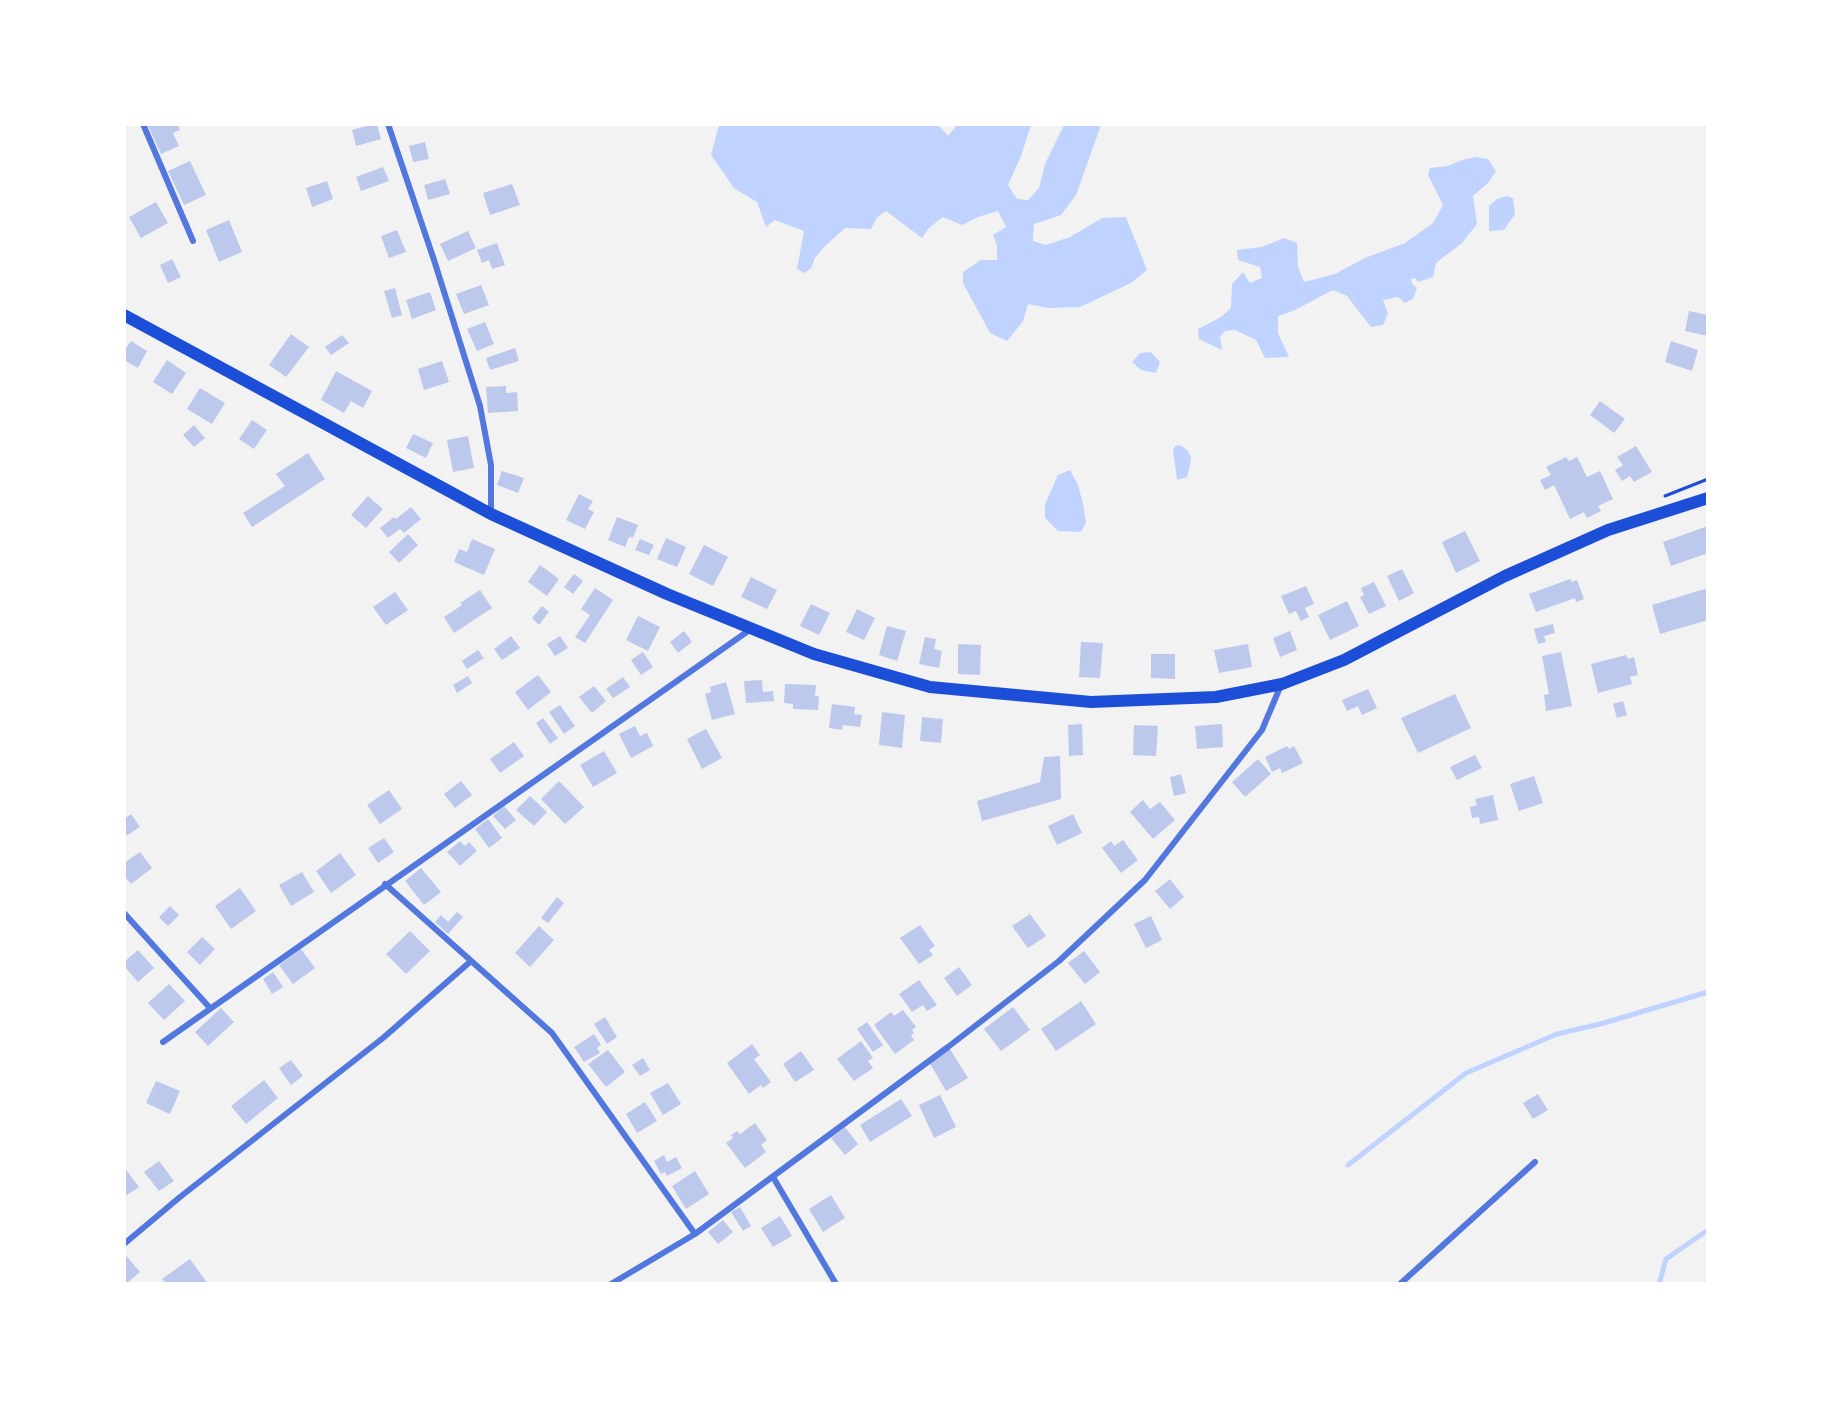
<!DOCTYPE html>
<style>
body{margin:0}
#map{position:relative;width:1832px;height:1408px;overflow:hidden;background:#f2f2f2;font-family:Overpass,sans-serif}
canvas{display:block}
.frame{position:absolute;inset:0;border:126px solid #fff;pointer-events:none}
</style>
<div id="map">
<canvas width="1832" height="1408"></canvas>
<div class="frame"></div>
</div>
<script>
const g = document.querySelector('canvas').getContext('2d');
g.lineJoin = 'round';
function fill(path, color) { g.fillStyle = color; g.fill(path, 'evenodd'); }
const poly = rows => new Path2D(rows.map(r => 'M' + r).join(''));
function trace(path, color, width, dash) { g.strokeStyle = color; g.lineWidth = width; g.lineCap = dash ? 'butt' : 'round'; g.setLineDash(dash || []); g.stroke(path); }
const water = poly([
 [719,125,938,125,948,136,957,125,1031,125,1021,156,1008,185,1017,199,1028,200,1039,188,1045,164,1064,125,1101,125,1076,195,1061,215,1034,224,1033,241,1046,245,1070,237,1102,218,1126,217,1147,270,1131,283,1080,307,1049,308,1028,304,1023,321,1007,341,990,333,963,283,963,272,981,260,997,260,997,245,993,235,1006,227,998,211,978,217,962,225,943,217,929,228,922,238,886,211,877,217,871,229,845,228,824,247,815,258,811,268,805,273,797,269,804,231,775,220,766,227,757,202,734,188,711,155],
 [1476,157,1488,159,1496,171,1488,183,1473,196,1477,224,1462,243,1436,263,1433,277,1418,282,1415,278,1411,279,1412,284,1417,288,1413,299,1405,303,1398,297,1383,300,1388,314,1383,325,1371,327,1347,296,1333,290,1293,311,1278,316,1278,333,1289,357,1265,358,1256,340,1235,330,1225,331,1220,337,1222,350,1199,339,1198,329,1221,317,1231,308,1232,284,1243,272,1250,283,1262,278,1260,267,1238,260,1237,250,1262,247,1284,238,1297,243,1298,267,1304,282,1335,274,1365,258,1405,243,1433,223,1443,205,1428,175,1430,168,1448,166,1462,160],
 [1507,196,1513,198,1515,214,1504,230,1489,231,1489,206,1497,199],
 [1151,352,1160,362,1156,373,1141,370,1132,362,1140,353],
 [1180,445,1187,450,1191,457,1190,465,1187,477,1177,480,1173,450,1175,446],
 [1070,470,1078,485,1083,504,1086,522,1081,532,1058,531,1045,518,1045,504,1058,475]
]);
const stream = poly([
 [1348,1165,1466,1073,1557,1034,1604,1023,1708,992],
 [1659,1284,1666,1259,1708,1230]
]);
const building = poly([
 [151,124,178,124,180,130,173,133,179,146,161,154,148,126],
 [373,124,377,124,381,139,356,146,352,130],
 [425,142,429,159,413,162,409,146],
 [190,161,206,195,184,205,168,171],
 [383,167,389,181,361,191,356,177],
 [445,179,450,194,428,200,424,185],
 [327,181,333,199,312,207,306,188],
 [512,184,520,205,490,215,483,193],
 [156,202,168,223,141,238,129,217],
 [229,220,242,252,219,262,206,230],
 [397,230,406,252,389,258,381,236],
 [468,231,476,248,448,261,440,244],
 [497,243,505,265,492,269,489,260,482,263,477,250],
 [172,259,181,277,168,283,160,265],
 [481,285,489,305,464,314,456,294],
 [395,288,402,315,392,318,384,291],
 [430,292,436,310,412,319,406,300],
 [1689,311,1708,315,1708,336,1685,331],
 [485,322,494,344,477,351,467,329],
 [291,334,309,347,286,377,269,365],
 [342,335,349,343,331,355,325,347],
 [131,341,147,351,138,368,124,360,124,351],
 [1671,341,1698,350,1692,371,1665,362],
 [515,348,519,361,490,370,486,358],
 [167,360,186,373,172,394,153,382],
 [442,361,449,382,424,390,418,369],
 [336,371,372,391,363,408,351,401,344,413,321,400],
 [506,386,506,393,517,392,518,411,488,413,486,387],
 [200,388,225,403,212,424,187,409],
 [1600,401,1625,419,1614,433,1590,415],
 [252,420,267,430,254,449,239,439],
 [194,425,205,438,194,447,183,435],
 [413,434,433,443,426,458,406,448],
 [468,436,474,468,453,472,447,440],
 [1636,446,1652,472,1634,482,1630,476,1622,481,1615,470,1623,465,1617,457],
 [308,453,325,479,252,527,243,513,285,486,276,474],
 [1566,457,1569,461,1577,457,1587,477,1600,471,1613,499,1598,506,1601,511,1587,518,1584,512,1570,519,1554,485,1545,490,1540,480,1551,475,1546,467],
 [502,471,524,478,518,493,497,485],
 [579,494,593,501,588,509,594,512,585,529,566,520],
 [368,496,383,509,366,528,351,515],
 [411,507,421,519,404,533,400,529,388,538,380,528,394,517,396,519],
 [617,517,638,525,633,538,629,537,625,547,608,540],
 [1708,526,1708,553,1671,566,1663,542],
 [1465,531,1480,561,1456,573,1442,542],
 [408,534,418,545,399,563,389,552],
 [666,538,686,547,677,567,657,559],
 [472,539,495,549,484,575,454,562,459,549,467,552],
 [640,539,654,545,649,555,635,550],
 [704,545,728,557,713,586,689,574],
 [540,565,559,579,547,596,528,582],
 [1402,569,1414,593,1399,601,1387,576],
 [574,574,583,581,573,594,564,587],
 [751,577,777,590,767,609,741,597],
 [1570,579,1572,582,1577,580,1584,599,1576,602,1575,598,1536,612,1529,594],
 [1374,582,1386,606,1369,614,1360,597,1364,595,1361,588],
 [1306,586,1314,604,1305,608,1309,617,1301,621,1296,611,1289,614,1281,596],
 [595,588,613,600,585,643,575,637,590,615,581,609],
 [1708,588,1708,620,1660,634,1652,605],
 [480,590,492,608,454,633,444,617,462,605,460,603],
 [395,592,408,610,386,625,373,607],
 [1347,601,1359,626,1330,640,1318,615],
 [811,604,830,613,819,635,800,626],
 [542,606,549,612,539,625,532,618],
 [857,609,875,618,864,640,846,632],
 [638,616,660,627,648,651,626,640],
 [1553,624,1555,633,1544,636,1546,642,1538,644,1534,629],
 [887,626,906,631,897,661,879,655],
 [684,631,692,642,678,653,670,642],
 [1290,631,1297,650,1280,657,1273,638],
 [511,636,520,648,502,660,494,649],
 [560,636,568,648,555,656,547,644],
 [925,637,936,639,934,649,942,651,939,668,919,664],
 [1081,642,1103,643,1100,678,1079,677],
 [958,644,981,645,980,675,958,674],
 [1248,644,1252,667,1219,673,1214,650],
 [478,650,484,658,467,669,462,661],
 [643,652,653,667,641,675,631,660],
 [1561,652,1572,706,1546,711,1544,695,1549,694,1542,656],
 [1151,654,1175,654,1175,679,1151,678],
 [1626,655,1628,659,1634,657,1638,675,1630,677,1632,684,1598,693,1591,664],
 [538,675,551,692,528,710,515,692],
 [468,676,472,683,457,693,453,685],
 [623,677,630,687,613,698,606,689],
 [762,680,763,692,773,691,774,701,746,703,744,681],
 [726,682,735,714,712,720,705,694,711,692,710,687],
 [785,684,816,685,815,696,819,696,818,710,793,709,793,704,784,703],
 [594,686,606,701,592,713,579,697],
 [1368,689,1377,708,1362,715,1358,706,1347,711,1342,700],
 [1455,694,1471,728,1418,753,1401,718],
 [1623,701,1627,715,1617,718,1613,704],
 [832,704,855,707,854,714,862,715,860,727,843,725,842,730,829,728],
 [560,705,575,726,564,734,549,712],
 [882,712,905,715,902,748,879,745],
 [922,717,943,719,941,743,920,741],
 [543,718,558,738,550,744,536,723],
 [1082,724,1083,755,1069,756,1068,725],
 [1222,724,1223,747,1197,749,1195,726],
 [1134,725,1158,726,1156,756,1133,755],
 [635,726,640,736,647,733,653,746,631,758,619,734],
 [706,729,722,758,702,769,687,739],
 [514,742,524,756,500,773,490,759],
 [1287,746,1289,749,1294,746,1303,763,1282,773,1280,768,1272,772,1265,757],
 [604,751,617,773,593,787,580,765],
 [1475,755,1482,768,1457,780,1450,767],
 [1060,756,1061,799,982,821,977,801,1040,782,1044,757],
 [1258,759,1271,774,1245,797,1232,782],
 [1181,774,1186,793,1174,796,1170,777],
 [1534,776,1543,803,1519,811,1510,784],
 [461,781,472,795,455,808,444,794],
 [559,781,584,807,565,824,541,799],
 [389,790,402,809,380,824,367,805],
 [1493,795,1498,820,1480,824,1479,817,1472,818,1470,807,1477,805,1475,799],
 [530,796,547,812,534,826,516,810],
 [1143,800,1150,809,1160,802,1175,820,1153,839,1130,812],
 [504,806,516,820,505,829,493,816],
 [131,814,140,827,126,836,124,819],
 [1073,814,1082,833,1057,845,1048,826],
 [488,819,502,838,489,848,475,829],
 [384,838,394,852,378,863,368,848],
 [1123,840,1138,860,1121,873,1102,848,1111,841,1114,846],
 [460,841,465,846,469,842,477,851,460,866,447,852],
 [140,852,152,868,131,884,124,876,124,863],
 [340,853,356,875,331,893,316,871],
 [421,868,441,892,424,905,405,881],
 [302,872,314,892,291,906,279,885],
 [1170,879,1184,897,1170,909,1155,891],
 [240,888,256,911,231,929,215,906],
 [557,897,564,903,548,923,541,918],
 [170,906,179,915,168,926,159,917],
 [457,912,463,917,448,934,435,922,441,915,448,922],
 [1030,914,1046,936,1028,948,1012,926],
 [1151,916,1162,940,1146,948,1134,924],
 [920,925,935,946,929,950,933,955,919,964,900,938],
 [539,926,554,940,530,967,515,953],
 [410,931,430,951,406,974,386,954],
 [202,937,215,949,200,965,187,952],
 [301,949,315,968,293,984,279,965],
 [138,950,154,968,138,982,124,966,124,962],
 [1084,951,1100,972,1085,984,1068,963],
 [959,967,972,985,957,996,944,978],
 [273,972,283,987,272,994,263,979],
 [919,980,937,1005,927,1011,923,1005,912,1012,899,994],
 [169,984,185,1001,164,1020,148,1003],
 [1081,1001,1096,1024,1056,1051,1041,1029],
 [1013,1007,1030,1030,1001,1051,984,1029],
 [221,1008,234,1022,208,1046,195,1032],
 [903,1010,916,1027,912,1030,914,1033,911,1036,914,1040,895,1054,874,1025,891,1012,894,1016],
 [605,1017,617,1037,607,1044,594,1024],
 [867,1022,883,1045,873,1052,857,1029],
 [594,1034,601,1045,597,1048,600,1053,584,1062,574,1047],
 [861,1041,873,1058,868,1061,873,1068,854,1081,837,1059],
 [752,1044,760,1055,754,1059,771,1082,763,1088,761,1085,749,1094,727,1063],
 [950,1049,968,1078,946,1091,929,1062],
 [608,1050,625,1072,606,1087,588,1064],
 [801,1051,814,1070,795,1082,783,1064],
 [643,1058,650,1070,640,1076,632,1065],
 [291,1060,303,1076,291,1085,279,1068],
 [264,1080,278,1098,246,1124,231,1106],
 [156,1081,180,1091,170,1114,146,1103],
 [668,1083,681,1104,663,1115,650,1093],
 [1538,1094,1548,1110,1533,1119,1523,1103],
 [940,1095,956,1127,934,1138,919,1105],
 [901,1099,912,1116,870,1142,860,1125],
 [645,1102,657,1121,637,1133,626,1114],
 [755,1123,767,1140,761,1145,766,1152,745,1168,726,1143,733,1138,731,1135,737,1131,740,1134],
 [845,1127,858,1144,845,1155,831,1138],
 [664,1155,667,1162,676,1157,682,1168,667,1176,665,1172,661,1174,654,1161],
 [159,1161,174,1181,159,1191,144,1172],
 [124,1167,139,1187,124,1197],
 [695,1171,709,1194,686,1209,672,1186],
 [831,1195,845,1218,823,1232,809,1209],
 [740,1207,751,1226,743,1231,731,1212],
 [780,1216,792,1236,773,1247,761,1228],
 [723,1220,733,1232,718,1244,708,1232],
 [124,1253,140,1272,126,1284,124,1284],
 [190,1259,208,1284,166,1284,162,1279]
]);
const path = poly([
 [1665,496,1708,479]
]);
const minor = poly([
 [143,124,193,241],
 [388,124,434,260,480,406,491,465,491,513],
 [385,884,552,1033,695,1234],
 [124,913,210,1008],
 [163,1042,751,629],
 [773,1177,836,1284],
 [124,1244,180,1197,383,1038,471,961],
 [611,1284,695,1234,948,1047,1059,961,1145,880,1262,730,1281,685],
 [1400,1284,1535,1162]
]);
const secondary = poly([
 [124,315,491,514,667,594,814,654,930,687,1091,702,1216,697,1282,684,1344,660,1505,576,1608,530,1708,498]
]);
fill(water, '#bfd3fe');
trace(stream, '#bfd3fe', 5);
fill(building, '#bdc9ec');
trace(path, '#1d4ed8', 3);
trace(minor, '#5277de', 6);
trace(secondary, '#1d4ed8', 12);
</script>
